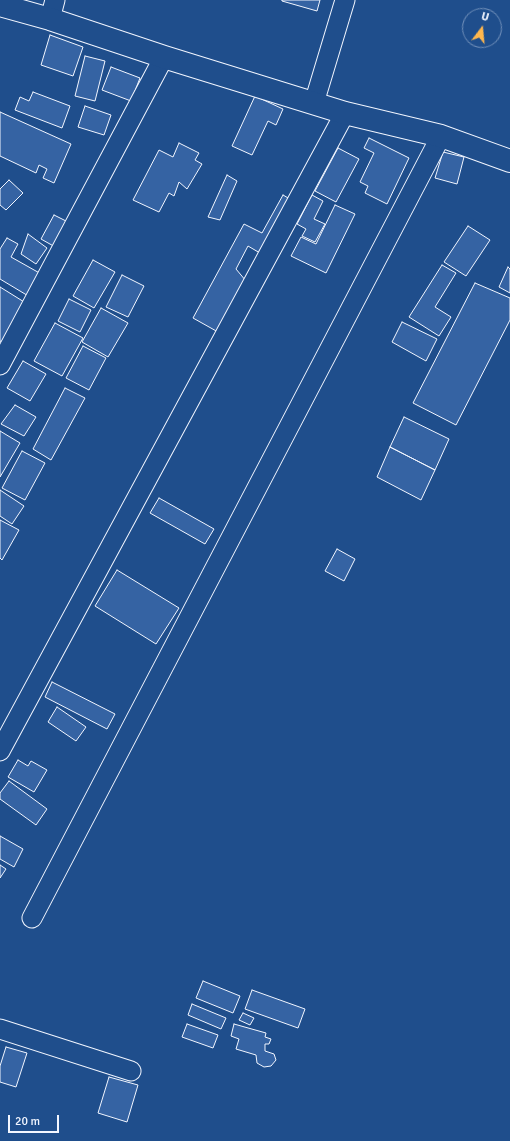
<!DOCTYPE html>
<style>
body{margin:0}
#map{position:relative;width:510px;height:1141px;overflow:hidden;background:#1f4e8c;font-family:Signika,sans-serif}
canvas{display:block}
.north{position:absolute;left:462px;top:8px;width:40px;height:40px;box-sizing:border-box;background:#1f4e8c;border:1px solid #7391ba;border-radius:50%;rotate:16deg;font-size:11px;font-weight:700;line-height:16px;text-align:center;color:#f2f6ff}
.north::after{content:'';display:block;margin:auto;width:14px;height:18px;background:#ffb74d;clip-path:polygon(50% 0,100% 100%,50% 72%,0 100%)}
.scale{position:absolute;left:8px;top:1115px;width:51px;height:18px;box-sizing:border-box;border:2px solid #f2f6ff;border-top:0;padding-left:5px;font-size:12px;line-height:14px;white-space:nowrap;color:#f2f6ff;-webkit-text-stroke:3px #1f4e8c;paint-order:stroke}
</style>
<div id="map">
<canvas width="510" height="1141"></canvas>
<div class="north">U</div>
<div class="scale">20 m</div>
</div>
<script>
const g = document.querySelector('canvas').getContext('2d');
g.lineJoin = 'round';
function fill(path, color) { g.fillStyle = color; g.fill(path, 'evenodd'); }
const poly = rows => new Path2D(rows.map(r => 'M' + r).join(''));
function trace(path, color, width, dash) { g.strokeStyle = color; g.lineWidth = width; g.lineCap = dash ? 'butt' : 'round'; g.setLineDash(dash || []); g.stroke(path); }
const building = poly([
 [282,0,320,0,317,11,282,1,282,0],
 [50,35,83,47,73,76,41,65,50,35],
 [85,56,105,61,95,101,75,96,85,56],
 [111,67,140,78,131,101,102,90,111,67],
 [33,92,70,106,62,128,15,110,20,97,29,101,33,92],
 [255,96,283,109,276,125,268,121,252,155,232,146,255,96],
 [85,106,111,115,104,135,78,127,85,106],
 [0,112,71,144,54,183,43,178,47,169,39,165,36,173,0,156,0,112],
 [369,138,409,158,387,204,365,193,368,186,360,182,374,153,364,148,369,138],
 [179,143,199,153,195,160,202,164,187,189,179,182,174,196,169,193,159,212,133,200,159,150,173,157,179,143],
 [338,148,359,159,336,202,315,191,338,148],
 [443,152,464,157,457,184,435,178,443,152],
 [227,175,237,181,220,220,208,217,227,175],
 [9,180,23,193,6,210,0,205,0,189,9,180],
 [283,195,295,202,265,256,248,246,236,269,246,281,218,332,193,318,244,224,262,233,283,195],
 [312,195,323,201,314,219,325,224,315,242,302,236,306,229,297,224,312,195],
 [335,205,355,214,326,273,291,256,301,237,316,244,335,205],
 [54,215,70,223,57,248,41,239,54,215],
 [468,226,490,240,466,276,444,262,468,226],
 [28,234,47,248,36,264,21,254,28,234],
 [7,238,18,244,11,257,43,275,30,297,0,279,0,249,7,238],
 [93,260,115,272,94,308,73,296,93,260],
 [442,265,456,273,435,307,451,317,439,336,409,317,442,265],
 [508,267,510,269,510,293,499,287,508,267],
 [122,275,144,286,128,317,106,307,122,275],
 [475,283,510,298,510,320,456,425,413,403,475,283],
 [0,287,29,305,5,344,0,341,0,287],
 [69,299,91,310,80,332,58,321,69,299],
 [101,308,128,323,108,357,82,342,101,308],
 [402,322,437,339,426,361,392,342,402,322],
 [55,323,83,338,62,376,34,361,55,323],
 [83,346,106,358,89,390,66,378,83,346],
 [23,361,46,374,30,401,7,388,23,361],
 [65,388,85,398,51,460,33,449,65,388],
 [15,405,36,417,24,436,1,424,15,405],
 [404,417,449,439,435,470,390,447,404,417],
 [0,431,20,443,0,477,0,431],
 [390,447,435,470,421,500,377,477,390,447],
 [22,451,45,463,25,500,2,488,22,451],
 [0,490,24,506,12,524,0,516,0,490],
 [159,498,214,529,205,544,150,513,159,498],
 [0,520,19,530,2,560,0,558,0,520],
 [337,549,355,559,344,581,325,571,337,549],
 [117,570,179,608,156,644,95,606,117,570],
 [52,682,115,714,107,729,45,697,52,682],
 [57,707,86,727,76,741,48,722,57,707],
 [18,760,28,766,31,761,47,770,34,792,8,777,18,760],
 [9,781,47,809,36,825,0,799,0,793,9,781],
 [0,836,23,849,14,867,0,859,0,836],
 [0,865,6,869,0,878,0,865],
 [203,981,240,996,233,1013,196,998,203,981],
 [252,990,305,1009,298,1028,245,1009,252,990],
 [192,1004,226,1018,221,1029,188,1015,192,1004],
 [243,1013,254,1018,250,1025,239,1020,243,1013],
 [187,1024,218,1035,213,1048,182,1037,187,1024],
 [234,1024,266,1033,265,1037,271,1039,269,1044,265,1044,265,1051,274,1054,276,1060,271,1066,264,1067,257,1063,256,1055,236,1049,239,1039,231,1036,234,1024],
 [6,1047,27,1053,16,1087,0,1082,0,1066,6,1047],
 [109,1077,138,1085,127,1122,98,1113,109,1077]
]);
const minor = poly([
 [50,19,55,0],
 [314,103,345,0],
 [0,365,164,57],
 [0,751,345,113],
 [32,918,441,136],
 [0,1029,131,1071]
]);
const major = poly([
 [0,5,50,19,164,57,345,113,441,136,510,161]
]);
fill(building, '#3563a3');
trace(building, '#f2f6ff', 1);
trace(minor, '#f2f6ff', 21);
trace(major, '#f2f6ff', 24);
trace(minor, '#1f4e8c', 19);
trace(major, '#1f4e8c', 22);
</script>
